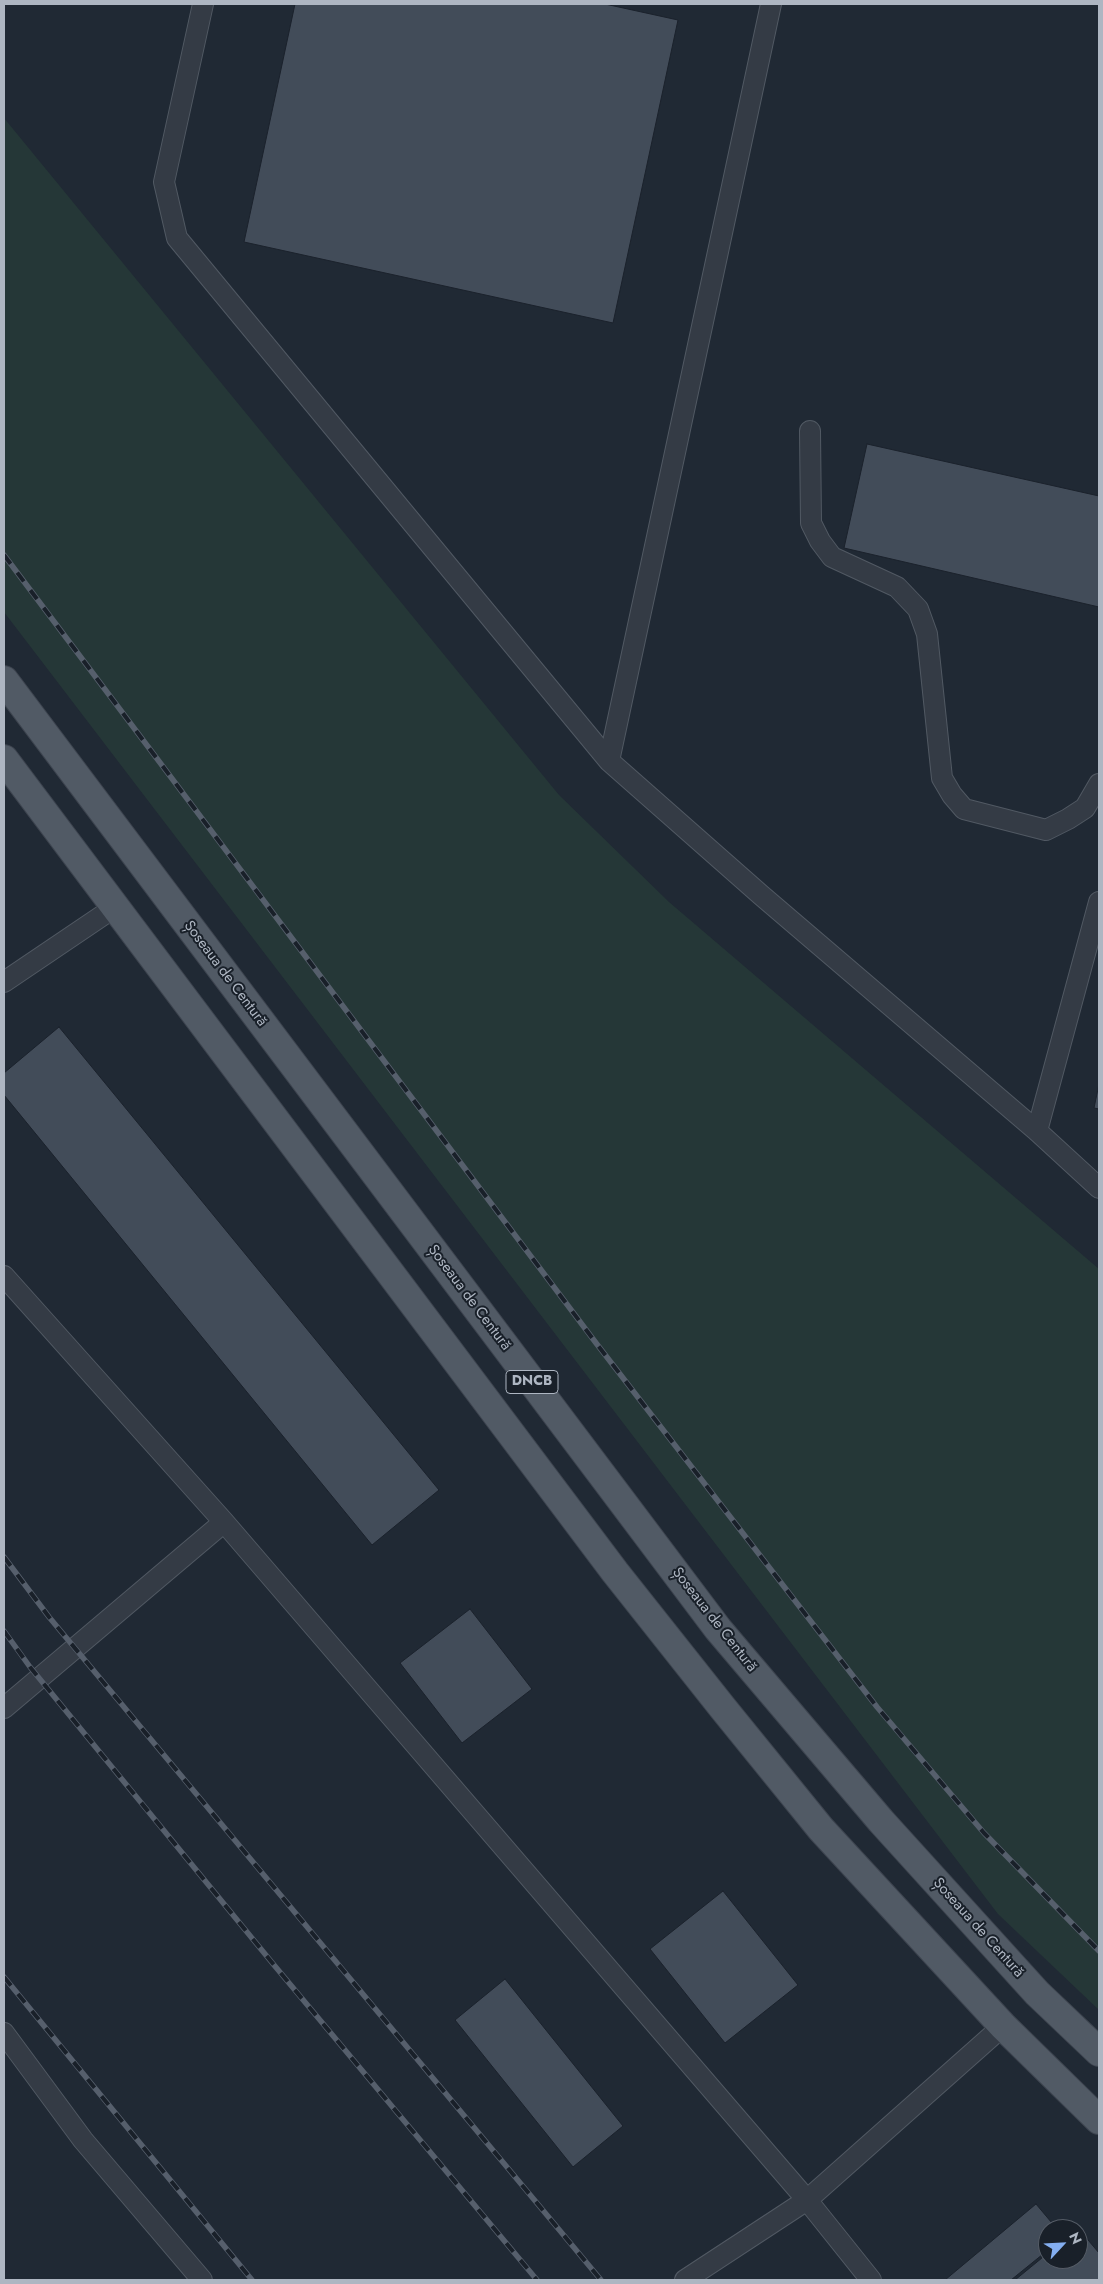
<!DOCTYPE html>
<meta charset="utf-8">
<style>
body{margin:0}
#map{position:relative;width:1103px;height:2284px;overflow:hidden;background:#202934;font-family:Jost,sans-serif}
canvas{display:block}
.frame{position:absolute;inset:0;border:5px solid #aeb6c2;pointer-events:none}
.north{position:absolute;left:1038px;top:2219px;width:50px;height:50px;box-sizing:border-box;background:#192029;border:1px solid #555c66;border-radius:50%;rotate:65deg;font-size:14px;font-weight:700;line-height:20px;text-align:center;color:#aeb6c2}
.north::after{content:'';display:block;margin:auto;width:18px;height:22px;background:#84aef0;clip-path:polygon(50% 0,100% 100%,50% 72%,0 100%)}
</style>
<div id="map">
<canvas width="1103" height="2284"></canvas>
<div class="frame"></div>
<div class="north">N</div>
</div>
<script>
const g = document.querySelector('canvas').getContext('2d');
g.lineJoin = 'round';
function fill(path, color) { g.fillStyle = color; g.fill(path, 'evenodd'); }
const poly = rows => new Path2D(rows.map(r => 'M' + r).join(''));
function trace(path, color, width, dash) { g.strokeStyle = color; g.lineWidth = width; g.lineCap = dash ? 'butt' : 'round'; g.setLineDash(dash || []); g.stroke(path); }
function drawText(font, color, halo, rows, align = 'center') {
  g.font = font + ' Jost,sans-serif'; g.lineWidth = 4; g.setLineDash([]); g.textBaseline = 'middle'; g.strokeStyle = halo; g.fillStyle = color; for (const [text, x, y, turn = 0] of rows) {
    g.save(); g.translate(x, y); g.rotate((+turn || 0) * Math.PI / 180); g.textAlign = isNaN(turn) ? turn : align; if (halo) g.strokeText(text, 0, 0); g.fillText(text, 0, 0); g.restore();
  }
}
const green = poly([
 [4,118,559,795,669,902,1099,1269,1099,2010,998,1914,4,612]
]);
const building = poly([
 [295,4,605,4,678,20,613,323,244,242,295,4],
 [867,444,1099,496,1099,607,844,548,867,444],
 [59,1027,439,1490,372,1545,4,1095,4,1073,59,1027],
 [1099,1084,1099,1109,1094,1108,1099,1084],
 [470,1609,532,1689,462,1743,400,1663,470,1609],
 [723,1891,798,1985,725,2043,650,1949,723,1891],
 [505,1979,623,2126,573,2167,455,2020,505,1979],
 [1036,2204,1057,2229,1048,2229,1048,2250,1011,2280,945,2280,1036,2204],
 [1078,2228,1099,2253,1099,2280,1015,2280,1048,2253,1048,2259,1078,2259,1078,2228]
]);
const lane = poly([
 [203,4,164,182,177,238,609,761,761,895,1037,1131,1099,1188],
 [810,431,811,523,820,541,832,557,897,587,918,609,927,634,942,778,952,795,964,809,1046,830,1068,819,1085,808,1099,784],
 [609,761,771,4],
 [4,982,115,907],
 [1037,1131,1099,902],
 [4,1276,224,1522,807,2200,871,2280],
 [4,1708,224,1522],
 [4,2033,83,2140,202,2280],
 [685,2280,807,2200,1003,2026]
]);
const primary = poly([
 [4,680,718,1629,881,1821,1037,1993,1099,2052],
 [4,759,615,1572,722,1707,821,1829,1003,2026,1099,2120]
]);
const rail = poly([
 [4,555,596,1343,877,1707,984,1833,1099,1951],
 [4,1557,49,1617,601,2280],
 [4,1631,30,1667,274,1965,537,2280],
 [4,1977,252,2280]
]);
const shields = [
 [532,1382,52]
];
const shieldNames = [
 ["DNCB",532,1382]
];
const streetNames = [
 ["Șoseaua de Centură",225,974,53],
 ["Șoseaua de Centură",469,1298,53],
 ["Șoseaua de Centură",714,1620,52],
 ["Șoseaua de Centură",978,1928,48]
];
fill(green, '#253737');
fill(building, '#424c59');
trace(building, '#1b222c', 1);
trace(lane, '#515963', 22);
trace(primary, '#3d444f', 30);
trace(lane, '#343b45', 20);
trace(primary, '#515a65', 28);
trace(rail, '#565f6c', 5.5);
trace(rail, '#192029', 4, [11]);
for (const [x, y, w] of shields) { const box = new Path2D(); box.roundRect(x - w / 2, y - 11.5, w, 23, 4); g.fillStyle = '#192029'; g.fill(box); trace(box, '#aeb6c2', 1); }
drawText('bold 14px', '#aeb6c2', null, shieldNames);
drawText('15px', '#aeb6c2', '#192029', streetNames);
</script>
